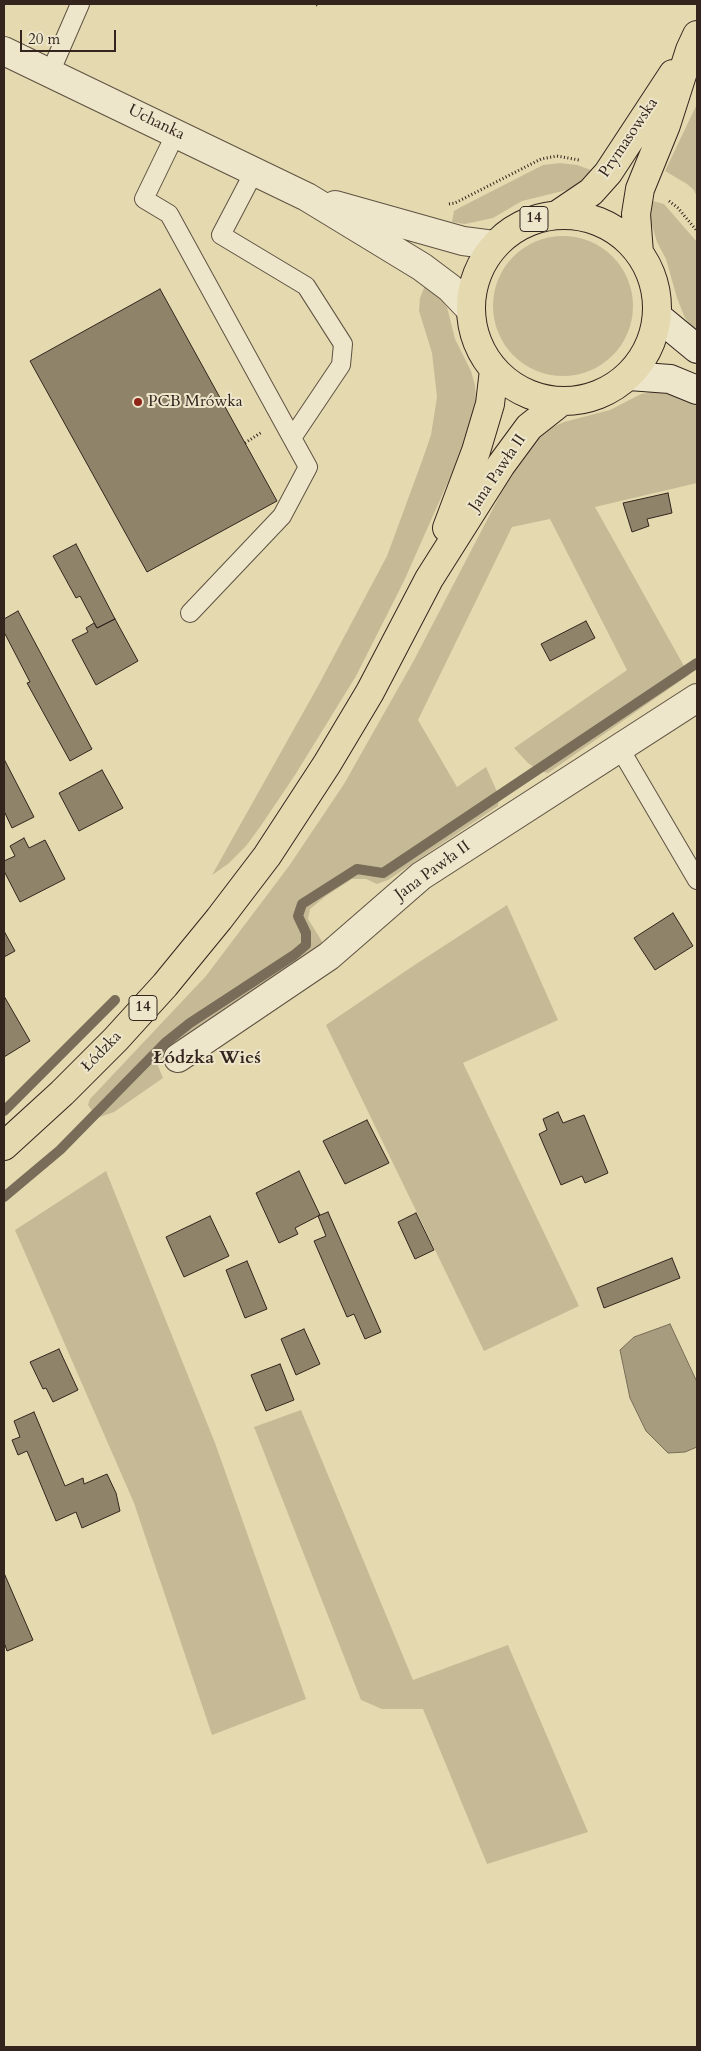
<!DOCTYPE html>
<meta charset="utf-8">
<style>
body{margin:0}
#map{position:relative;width:701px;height:2051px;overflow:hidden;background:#e4d9af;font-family:Cardo,serif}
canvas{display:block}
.frame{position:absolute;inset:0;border:5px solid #33251e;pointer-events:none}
.scale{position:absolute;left:20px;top:30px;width:96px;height:22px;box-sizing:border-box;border:2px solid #33251e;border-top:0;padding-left:6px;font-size:15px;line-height:18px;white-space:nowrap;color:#33251e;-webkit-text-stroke:4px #ede6cb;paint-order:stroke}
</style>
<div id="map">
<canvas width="701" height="2051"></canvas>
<div class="frame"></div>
<div class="scale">20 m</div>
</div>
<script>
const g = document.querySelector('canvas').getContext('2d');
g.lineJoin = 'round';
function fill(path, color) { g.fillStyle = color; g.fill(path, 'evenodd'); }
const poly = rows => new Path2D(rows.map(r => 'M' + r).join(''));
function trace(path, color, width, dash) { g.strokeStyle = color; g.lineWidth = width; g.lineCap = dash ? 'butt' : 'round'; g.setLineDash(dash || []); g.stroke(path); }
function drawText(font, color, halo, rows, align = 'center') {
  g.font = font + ' Cardo,serif'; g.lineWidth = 4; g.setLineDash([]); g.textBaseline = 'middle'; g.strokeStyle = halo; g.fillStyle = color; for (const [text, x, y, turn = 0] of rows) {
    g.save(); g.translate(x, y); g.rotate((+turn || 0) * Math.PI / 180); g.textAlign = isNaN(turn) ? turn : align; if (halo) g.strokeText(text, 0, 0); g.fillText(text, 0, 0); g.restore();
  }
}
const green = poly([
 [697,104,697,197,694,190,687,184,665,171],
 [560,163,577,165,594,171,584,183,571,189,522,201,493,218,465,224,452,222,454,211,461,207,543,165],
 [653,201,664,204,697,242,697,332,685,318,677,298,666,259,657,242,651,222,651,207],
 '493 306a70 70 0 1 1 140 0a70 70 0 1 1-140 0Z',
 [426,283,438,294,447,307,455,339,471,371,475,385,476,402,473,420,463,448,404,581,356,676,295,775,260,827,246,846,228,864,212,875,318,686,387,556,422,461,431,435,437,397,432,353,419,311,420,298],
 [657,391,679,394,697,403,697,483,595,507,689,675,548,773,539,771,528,763,514,748,627,670,550,519,512,527,418,720,457,787,486,767,499,796,498,806,388,880,377,884,366,879,352,879,326,896,310,909,308,919,323,943,194,1031,165,1054,158,1066,163,1078,114,1112,97,1118,88,1105,90,1099,206,976,289,866,344,784,413,662,511,474,535,438,548,429,564,422,610,410,641,394],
 [507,905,558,1020,463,1063,579,1306,484,1351,326,1025,416,964],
 [106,1171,215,1443,306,1699,212,1735,134,1503,15,1230],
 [301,1410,413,1680,508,1645,588,1832,487,1864,423,1709,382,1709,361,1700,254,1427]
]);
const water = poly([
 [670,1324,697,1382,697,1447,685,1452,668,1453,646,1431,630,1398,620,1350,634,1337,670,1324]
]);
const stream = poly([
 [4,1111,115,1000],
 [4,1197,60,1150,165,1043,190,1023,294,955,306,945,306,933,298,916,302,904,357,869,383,873,697,663]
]);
const building = poly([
 [160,289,277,501,147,572,30,361,160,289],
 [668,493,672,513,647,519,649,526,632,532,623,503,668,493],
 [76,544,115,619,97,628,80,596,76,598,53,556,76,544],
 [18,611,92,749,70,761,27,683,30,682,4,632,4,619,18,611],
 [115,619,138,661,96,685,72,640,88,632,86,628,94,623,97,628,115,619],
 [586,621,595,638,550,661,541,644,586,621],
 [4,759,34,817,12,828,4,811,4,759],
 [102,770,123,808,79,831,59,793,102,770],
 [24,838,29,848,45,840,65,879,20,902,4,871,4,861,15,856,10,846,24,838],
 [673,913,693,946,655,970,634,938,673,913],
 [4,931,15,951,4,957,4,931],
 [4,996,30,1041,4,1057,4,996],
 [558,1112,563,1123,584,1115,608,1173,585,1183,582,1176,561,1185,539,1134,547,1130,543,1119,558,1112],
 [367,1120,389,1163,345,1184,323,1141,367,1120],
 [299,1171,320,1215,295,1228,298,1234,279,1243,256,1193,299,1171],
 [328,1212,381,1332,365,1339,354,1314,347,1317,314,1241,326,1236,318,1216,328,1212],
 [416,1213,434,1250,415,1259,398,1222,416,1213],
 [210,1216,229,1256,184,1277,166,1237,210,1216],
 [672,1258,680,1278,604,1308,597,1288,672,1258],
 [247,1261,267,1309,245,1318,226,1270,247,1261],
 [304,1329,320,1364,296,1375,281,1339,304,1329],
 [59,1349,78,1390,53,1402,46,1388,43,1389,30,1362,59,1349],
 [280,1364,294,1400,266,1411,251,1375,280,1364],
 [34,1412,65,1486,83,1478,84,1484,107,1474,116,1493,120,1511,82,1528,76,1512,56,1521,27,1451,18,1455,12,1440,20,1437,14,1421,34,1412],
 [4,1573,33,1640,7,1651,4,1642,4,1573]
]);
const path = poly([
 [316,5,319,4],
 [669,201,678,208,697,231],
 [449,204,455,203,541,159,557,156,579,160],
 [245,443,262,432]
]);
const lane = poly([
 [50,73,80,4],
 [176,133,144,199,169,214,292,438,341,365,343,344,306,286,221,235,254,172],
 [190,613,282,516,308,467,292,438],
 [619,747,697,880]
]);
const street = poly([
 [4,51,307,197,422,267,450,288,470,309],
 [335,205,463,241,494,245],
 [178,1058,329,956,421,876,697,698]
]);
const secondary = poly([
 [657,316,697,349],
 [629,376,670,379,697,390]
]);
const primary = poly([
 [557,215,591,192,608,173,673,74],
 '471 308a93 93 0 1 1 186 0a93 93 0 1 1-186 0Z',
 [639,253,636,214,640,189,666,125,690,50,697,35],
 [447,528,476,451,490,404,494,370],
 [4,1146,62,1093,116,1039,165,985,219,919,267,856,327,764,370,692,429,579,501,465,529,427,562,401]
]);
const markers = [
 [138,402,5,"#8f2418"]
];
const shields = [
 [534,219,28],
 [143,1008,28]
];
const shieldNames = [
 ["14",534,219],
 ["14",143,1008]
];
const streetNames = [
 ["Uchanka",156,123,26],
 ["Prymasowska",629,138,-56],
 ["Jana Pawła II",498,473,-56],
 ["Jana Pawła II",433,871,-36],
 ["Łódzka",102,1052,-46]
];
const poiNames = [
 ["PCB Mrówka",148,402]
];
const neighbourhoodNames = [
 ["Łódzka Wieś",207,1059]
];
fill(green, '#c6ba96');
fill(water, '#a89c7e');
trace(water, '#796c58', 1);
trace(stream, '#796c58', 10);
fill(building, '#8f8369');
trace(building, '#33251e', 1);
trace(lane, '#5f5242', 20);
trace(street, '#5f5242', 30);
trace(secondary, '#33251e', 30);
trace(primary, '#33251e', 30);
trace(path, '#33251e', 3, [1, 2.5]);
trace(lane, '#ede6cb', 18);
trace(street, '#ede6cb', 28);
trace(secondary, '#ede6cb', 28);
trace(primary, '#e4d9af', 28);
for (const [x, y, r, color] of markers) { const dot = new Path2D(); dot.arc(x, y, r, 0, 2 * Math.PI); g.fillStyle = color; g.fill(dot); trace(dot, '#ede6cb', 2); }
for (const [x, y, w] of shields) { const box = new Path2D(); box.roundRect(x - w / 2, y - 12.5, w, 25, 4); g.fillStyle = '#ede6cb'; g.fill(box); trace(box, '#33251e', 1); }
drawText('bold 15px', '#33251e', null, shieldNames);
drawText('16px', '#33251e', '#ede6cb', streetNames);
drawText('16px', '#33251e', '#ede6cb', poiNames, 'left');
drawText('bold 18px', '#33251e', '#ede6cb', neighbourhoodNames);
</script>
